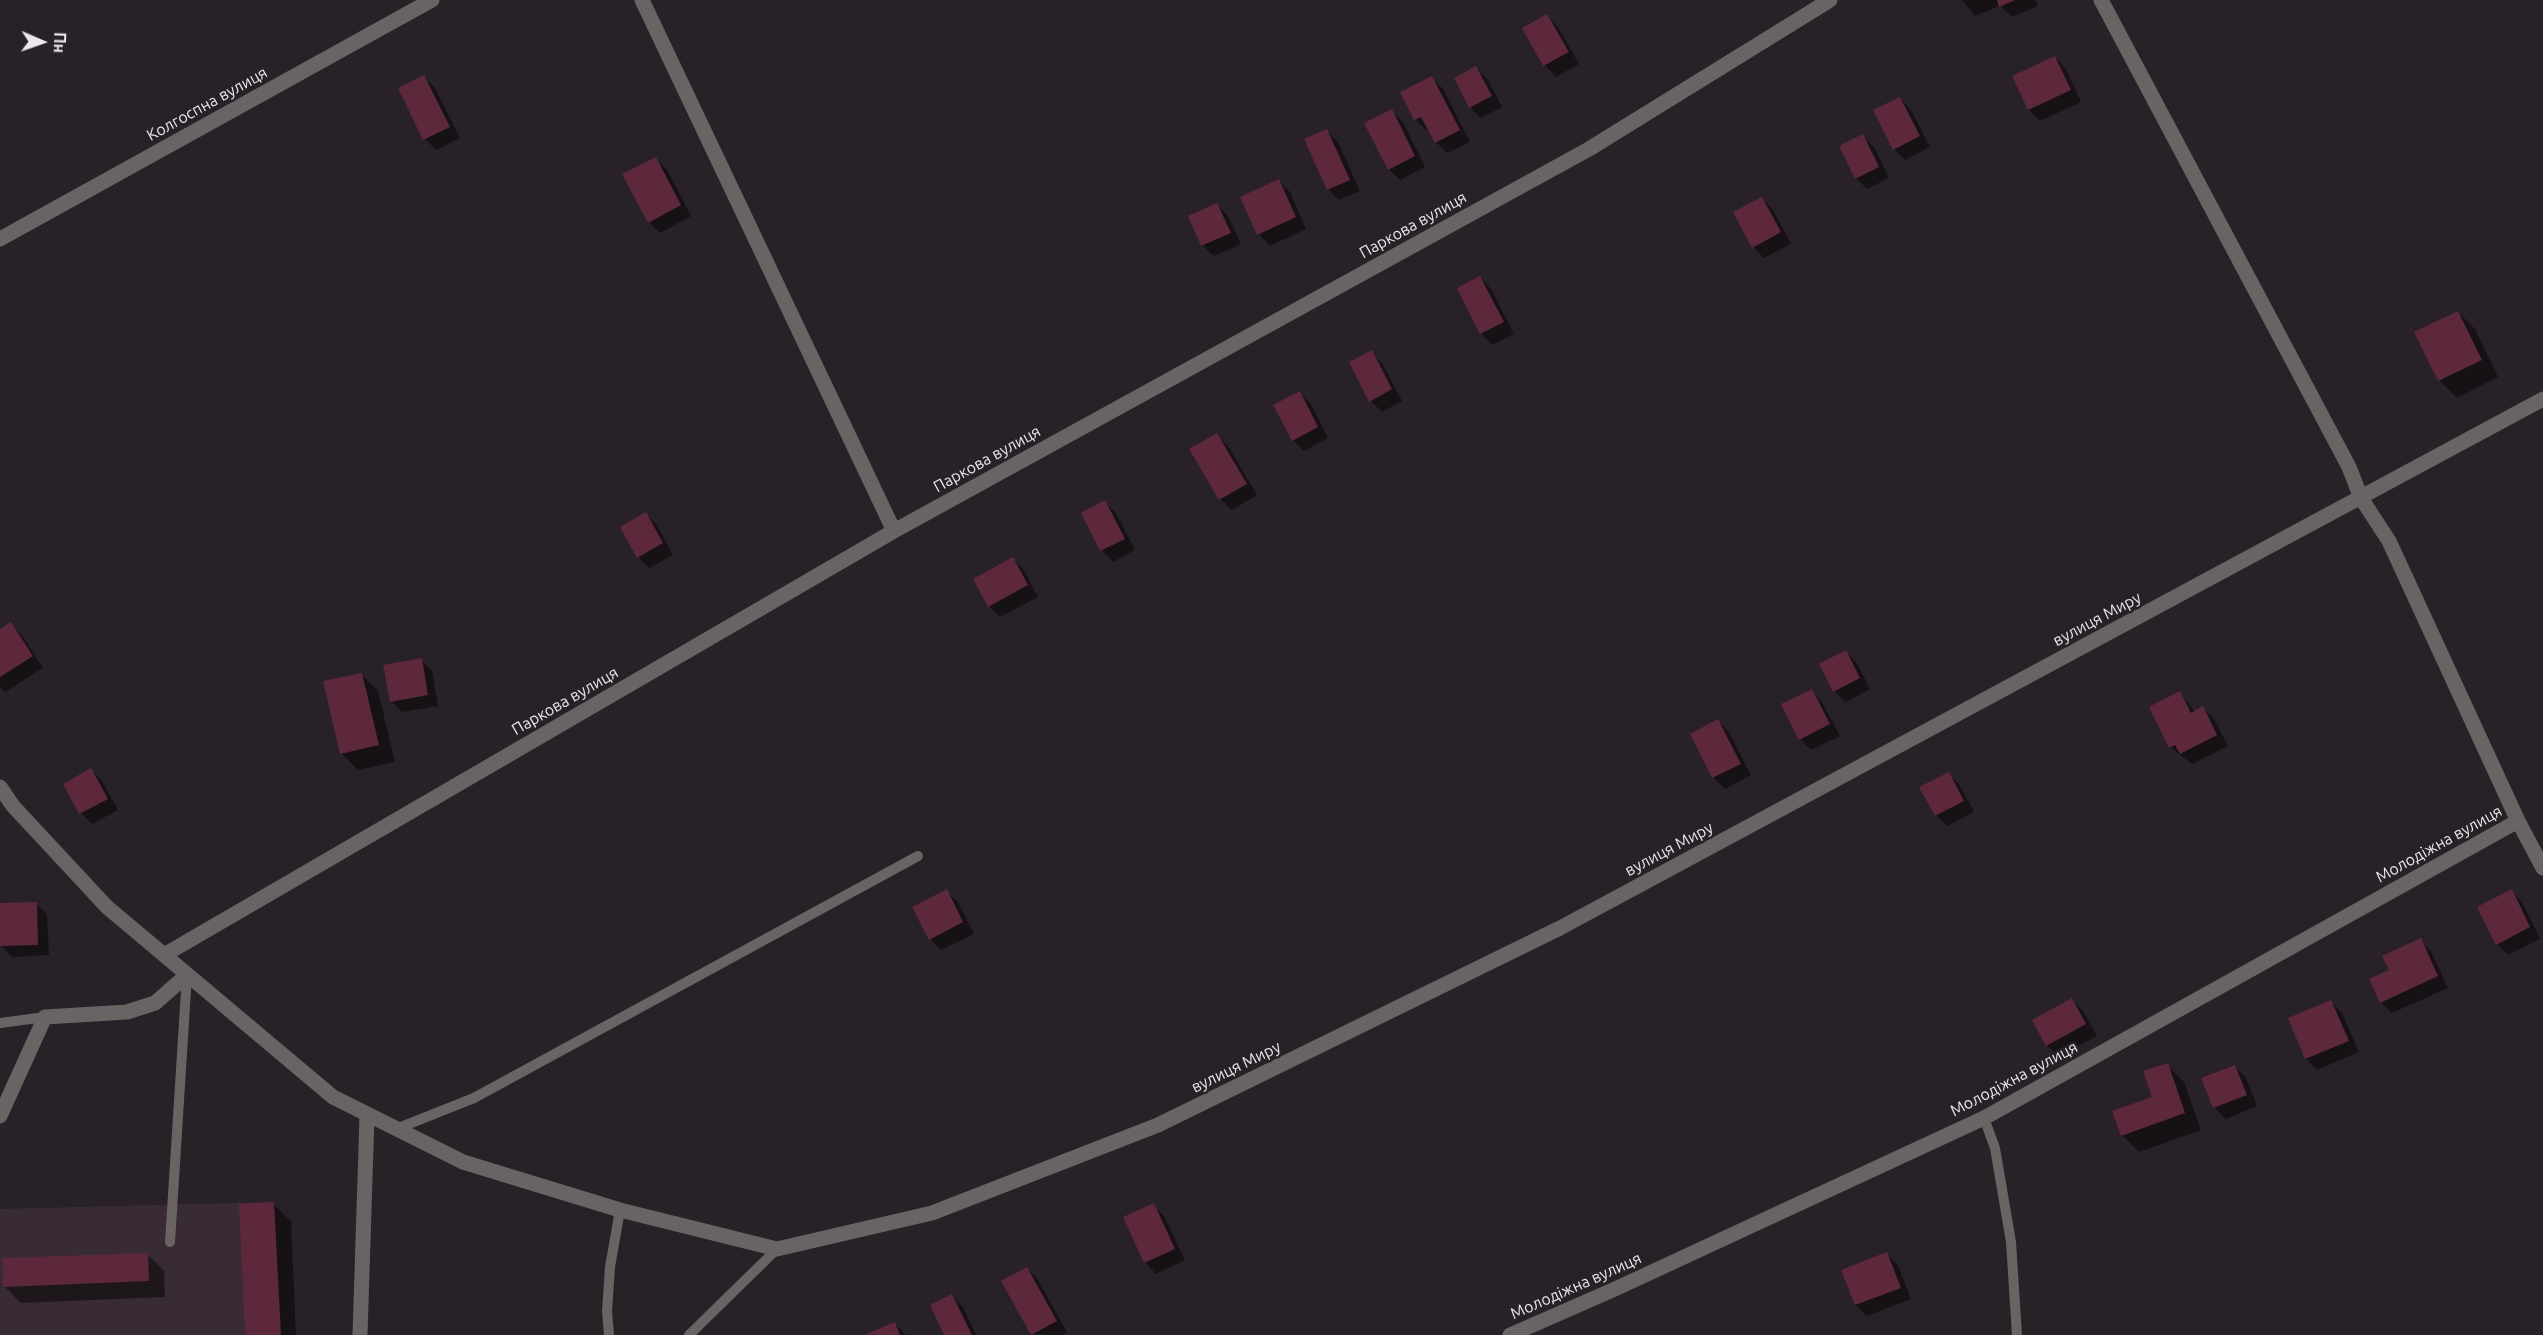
<!DOCTYPE html>
<meta charset="utf-8">
<style>
body{margin:0}
#map{position:relative;width:2543px;height:1335px;overflow:hidden;background:#292128;font-family:Ubuntu,sans-serif}
canvas{display:block}
.north{position:absolute;left:12px;top:12px;width:60px;height:60px;-webkit-text-stroke:4px #292128;paint-order:stroke;rotate:92deg;font-size:16px;font-weight:700;line-height:24px;text-align:center;color:#ece7ec}
.north::after{content:'';display:block;margin:auto;width:21px;height:27px;background:#ece7ec;clip-path:polygon(50% 0,100% 100%,50% 72%,0 100%)}
</style>
<div id="map">
<canvas width="2543" height="1335"></canvas>
<div class="north">Пн</div>
</div>
<script>
const g = document.querySelector('canvas').getContext('2d');
g.lineJoin = 'round';
function fill(path, color) { g.fillStyle = color; g.fill(path, 'evenodd'); }
const poly = rows => new Path2D(rows.map(r => 'M' + r).join(''));
function trace(path, color, width, dash) { g.strokeStyle = color; g.lineWidth = width; g.lineCap = dash ? 'butt' : 'round'; g.setLineDash(dash || []); g.stroke(path); }
function drawText(font, color, halo, rows, align = 'center') {
  g.font = font + ' Ubuntu,sans-serif'; g.lineWidth = 5; g.setLineDash([]); g.textBaseline = 'middle'; g.strokeStyle = halo; g.fillStyle = color; for (const [text, x, y, turn = 0] of rows) {
    g.save(); g.translate(x, y); g.rotate((+turn || 0) * Math.PI / 180); g.textAlign = isNaN(turn) ? turn : align; if (halo) g.strokeText(text, 0, 0); g.fillText(text, 0, 0); g.restore();
  }
}
const built = poly([
 [274,1202,281,1335,0,1335,0,1209]
]);
const shadow = poly([
 [1962,0,2035,0,2038,6,2012,17,2000,6,1975,16],
 [1547,16,1558,27,1579,64,1556,77,1545,65,1524,29],
 [2055,57,2066,69,2081,102,2040,121,2029,110],
 [1476,68,1487,79,1502,107,1481,118,1470,107],
 [424,77,435,88,460,138,436,150,425,139,400,89],
 [1432,78,1443,89,1470,142,1447,153,1436,142,1429,129,1426,130,1415,119],
 [1900,98,1911,110,1930,147,1905,160,1894,149],
 [1391,111,1403,122,1425,167,1400,180,1389,169],
 [1327,131,1338,142,1360,191,1339,200,1328,189],
 [1863,136,1874,147,1889,178,1867,189,1856,178],
 [656,159,667,170,691,216,660,233,649,222],
 [1279,181,1290,192,1306,229,1270,246,1259,234,1242,198],
 [1762,198,1773,210,1791,244,1764,258,1753,247],
 [1217,205,1228,216,1241,244,1214,256,1202,245],
 [1480,277,1491,289,1514,334,1492,345,1481,333,1459,289],
 [2458,312,2475,329,2498,377,2457,398,2440,381,2416,333],
 [1371,352,1382,363,1402,401,1382,412,1371,401],
 [1300,393,1311,404,1328,438,1304,451,1293,440],
 [1217,435,1228,446,1257,495,1232,510,1220,499],
 [1105,502,1116,513,1135,550,1113,562,1102,550,1083,513],
 [646,514,657,525,673,555,649,568,638,557],
 [1013,559,1024,570,1038,597,1000,617,989,606],
 [11,624,22,635,43,668,5,692,0,686,0,630],
 [1845,652,1857,663,1870,689,1846,702,1834,691],
 [421,660,432,671,438,706,402,712,391,701],
 [361,674,378,691,395,762,358,770,341,753],
 [1811,690,1822,702,1840,736,1811,750,1800,739],
 [2180,693,2195,712,2203,708,2214,719,2228,746,2192,764,2170,747],
 [1718,721,1729,732,1751,775,1725,789,1714,778,1692,735],
 [91,770,102,781,118,810,92,824,81,813],
 [1948,773,1959,784,1974,812,1947,826,1936,815],
 [946,891,958,902,974,934,941,950,930,939],
 [2511,891,2522,902,2540,939,2508,955,2497,944],
 [36,903,47,915,49,955,12,957,1,945,0,905],
 [2420,940,2431,951,2448,988,2392,1013,2381,1002,2391,971],
 [2072,1000,2083,1011,2097,1036,2058,1056,2047,1045],
 [2331,1002,2342,1013,2359,1052,2317,1070,2306,1058],
 [2167,1065,2184,1082,2201,1130,2139,1152,2122,1135,2154,1098],
 [2235,1066,2246,1078,2257,1106,2226,1119,2214,1107],
 [273,1204,291,1221,296,1335,247,1335],
 [1153,1205,1164,1216,1185,1260,1156,1274,1145,1262],
 [147,1254,164,1271,165,1297,21,1303,4,1286],
 [1887,1254,1898,1265,1911,1299,1867,1316,1856,1305],
 [1027,1268,1038,1280,1067,1332,1062,1335,1032,1334],
 [952,1296,963,1307,976,1335,945,1335],
 [895,1324,906,1335,869,1335]
]);
const building = poly([
 [1997,0,2015,0,1999,7],
 [1547,14,1569,52,1543,66,1522,28],
 [2055,56,2071,90,2028,110,2012,76],
 [1476,66,1492,96,1469,108,1454,78],
 [424,75,450,127,423,140,398,88],
 [1432,76,1460,130,1435,143,1421,117,1414,120,1400,92],
 [1900,97,1920,136,1893,150,1873,110],
 [1392,109,1415,156,1388,170,1364,123],
 [1327,129,1350,180,1327,190,1304,139],
 [1863,134,1879,167,1855,179,1839,146],
 [656,157,681,205,648,223,622,174],
 [1279,179,1296,217,1257,235,1240,197],
 [1762,197,1781,232,1752,248,1733,212],
 [1217,203,1231,233,1201,246,1188,216],
 [1480,276,1504,322,1480,334,1457,288],
 [2458,311,2482,360,2438,381,2414,332],
 [1372,350,1392,389,1369,402,1349,362],
 [1300,391,1318,427,1292,441,1273,405],
 [1217,433,1247,484,1219,500,1189,449],
 [1105,500,1125,539,1100,551,1081,513],
 [646,512,663,543,637,558,620,527],
 [1013,557,1028,585,988,607,973,579],
 [11,622,33,656,0,677,0,629],
 [1846,650,1860,678,1833,692,1819,664],
 [422,658,428,695,390,702,383,665],
 [362,673,379,745,340,754,323,681],
 [1812,689,1830,724,1799,740,1781,704],
 [2180,691,2191,713,2203,706,2217,735,2180,754,2175,745,2169,748,2149,707],
 [1718,719,1741,764,1712,778,1690,734],
 [91,768,108,799,79,814,63,784],
 [1949,772,1964,801,1935,816,1919,787],
 [947,889,963,922,929,940,912,907],
 [2512,889,2530,927,2496,945,2477,907],
 [37,902,38,945,0,946,0,903],
 [2421,938,2438,976,2380,1003,2369,979,2389,970,2382,956],
 [2072,998,2086,1024,2046,1046,2032,1020],
 [2331,1000,2349,1041,2305,1059,2288,1018],
 [2168,1063,2185,1113,2121,1136,2112,1111,2152,1097,2143,1071],
 [2235,1065,2247,1095,2213,1108,2201,1078],
 [274,1202,281,1335,245,1335,239,1204],
 [1154,1203,1175,1249,1144,1263,1123,1217],
 [1887,1252,1901,1288,1855,1305,1841,1270],
 [148,1253,149,1281,3,1287,2,1258],
 [1027,1267,1057,1321,1031,1335,1001,1281],
 [952,1294,972,1335,944,1335,930,1305],
 [895,1322,900,1335,864,1335]
]);
const lane = poly([
 [0,1023,45,1017],
 [1984,1118,1995,1148,2011,1242,2017,1335],
 [396,1129,474,1098,918,856],
 [170,1242,187,975],
 [609,1335,607,1311,610,1267,620,1210],
 [689,1335,777,1249]
]);
const street = poly([
 [642,0,894,531],
 [2101,0,2349,467,2361,498,2389,541,2518,821,2543,868],
 [0,239,432,0],
 [0,787,13,806,107,907,333,1097,463,1162,620,1210,777,1249,932,1213,1158,1125,1560,928,2543,399],
 [164,955,894,531,1589,149,1830,0],
 [0,1116,45,1017,127,1012,155,1003,187,975],
 [360,1335,367,1116],
 [1510,1335,1615,1289,1984,1118,2518,821]
]);
const streetNames = [
 ["Колгоспна вулиця",207,104,-29],
 ["Паркова вулиця",1413,225,-29],
 ["Паркова вулиця",987,459,-29],
 ["вулиця Миру",2097,619,-28],
 ["Паркова вулиця",565,701,-30],
 ["Молодіжна вулиця",2439,844,-29],
 ["вулиця Миру",1669,849,-28],
 ["вулиця Миру",1236,1067,-26],
 ["Молодіжна вулиця",2014,1079,-28],
 ["Молодіжна вулиця",1576,1286,-24]
];
fill(built, '#382b36');
fill(shadow, '#0007');
fill(building, '#5d283c');
trace(lane, '#696363', 10);
trace(street, '#696363', 15);
drawText('16px', '#ece7ec', '#292128', streetNames);
</script>
